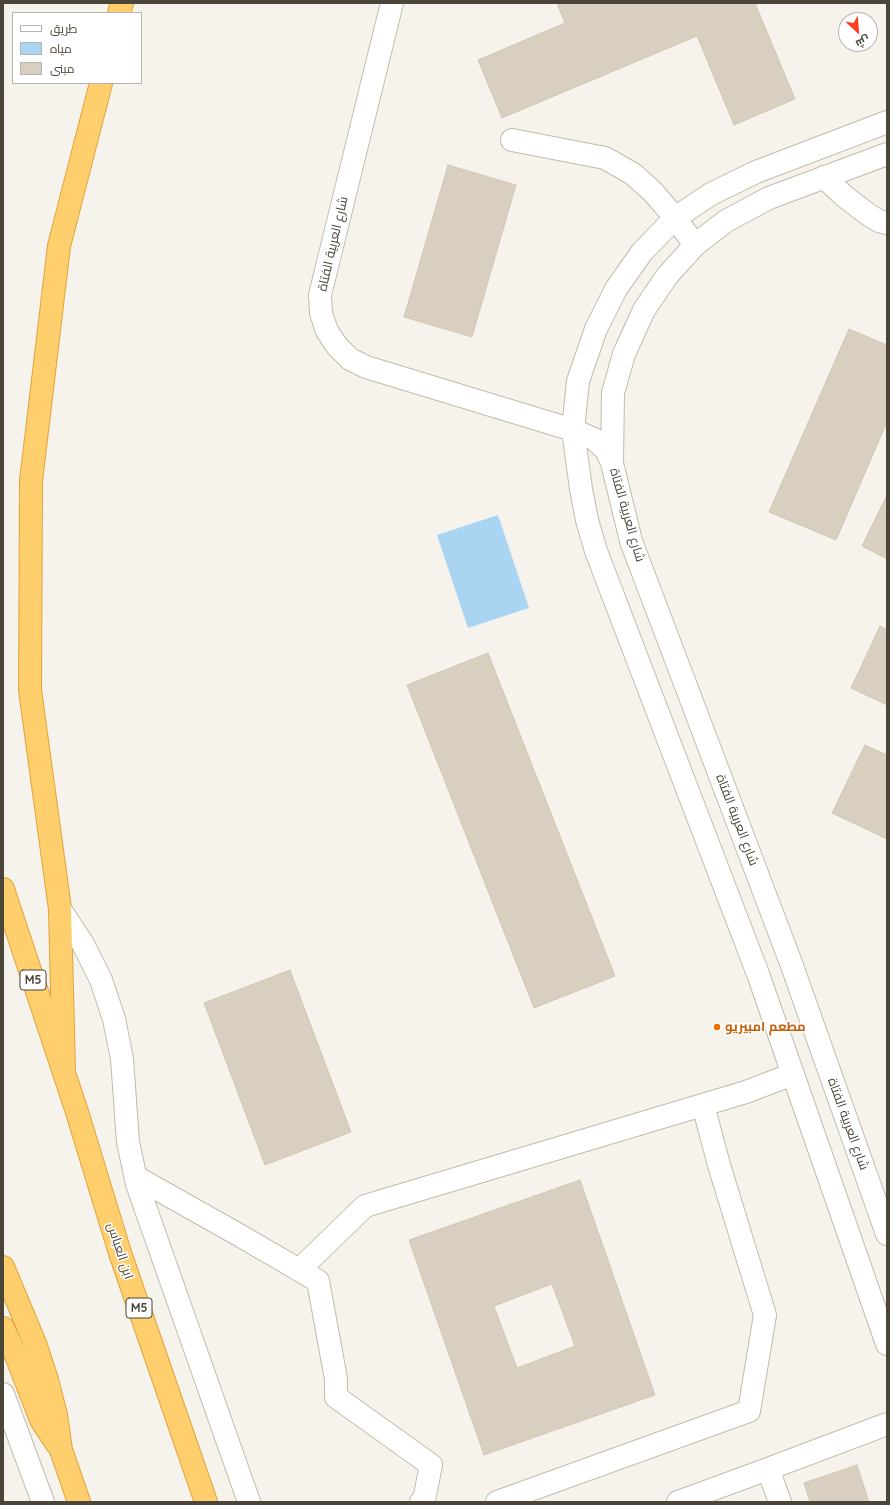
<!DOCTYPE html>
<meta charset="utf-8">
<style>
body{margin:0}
#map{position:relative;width:890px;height:1505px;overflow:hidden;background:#f6f3ec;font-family:Quicksand,Cairo,sans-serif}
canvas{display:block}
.frame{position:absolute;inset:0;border:4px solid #4b4439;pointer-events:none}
.legend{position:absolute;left:12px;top:12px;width:130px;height:72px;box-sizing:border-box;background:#fff;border:1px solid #b7b4b0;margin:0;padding:5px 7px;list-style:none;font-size:12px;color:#4b4439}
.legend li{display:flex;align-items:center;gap:8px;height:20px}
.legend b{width:20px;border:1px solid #b7b4b0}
.north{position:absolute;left:838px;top:12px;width:40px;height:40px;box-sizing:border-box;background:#fff;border:1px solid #b7b4b0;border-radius:50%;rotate:154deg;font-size:11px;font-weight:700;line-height:16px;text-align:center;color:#4b4439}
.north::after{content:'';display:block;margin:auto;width:14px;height:18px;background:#fc3f1d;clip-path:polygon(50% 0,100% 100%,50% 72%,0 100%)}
</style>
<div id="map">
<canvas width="890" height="1505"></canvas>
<div class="frame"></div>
<ul class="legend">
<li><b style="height:5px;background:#fff"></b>طريق</li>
<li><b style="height:11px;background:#a9d4f2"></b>مياه</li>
<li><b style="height:11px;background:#d8cfc1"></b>مبنى</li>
</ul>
<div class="north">ش</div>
</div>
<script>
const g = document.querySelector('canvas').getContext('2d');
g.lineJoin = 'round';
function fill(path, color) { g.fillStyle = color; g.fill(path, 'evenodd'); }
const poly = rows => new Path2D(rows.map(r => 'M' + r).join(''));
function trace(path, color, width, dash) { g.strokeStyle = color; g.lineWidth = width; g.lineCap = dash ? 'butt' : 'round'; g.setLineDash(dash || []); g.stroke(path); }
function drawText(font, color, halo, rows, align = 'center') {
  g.font = font + ' Quicksand,Cairo,sans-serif'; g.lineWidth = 3; g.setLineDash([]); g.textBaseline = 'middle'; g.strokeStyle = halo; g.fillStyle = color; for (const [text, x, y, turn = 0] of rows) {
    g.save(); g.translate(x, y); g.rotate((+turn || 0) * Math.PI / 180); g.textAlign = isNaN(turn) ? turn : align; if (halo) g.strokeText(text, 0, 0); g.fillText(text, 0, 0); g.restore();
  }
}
const water = poly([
 [498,515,529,608,468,628,437,535]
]);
const building = poly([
 [557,3,755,3,795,99,734,125,697,36,502,118,478,60,565,23,557,3],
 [448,165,516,185,472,337,404,317,448,165],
 [849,329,887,345,887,422,836,540,769,512,849,329],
 [887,495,887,559,862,546,887,495],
 [880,626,887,630,887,705,851,688,880,626],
 [488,653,615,976,534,1008,407,685,488,653],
 [865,745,887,755,887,839,832,813,865,745],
 [290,970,351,1132,265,1165,204,1003,290,970],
 [580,1180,655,1395,484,1455,409,1240,580,1180],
 [552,1284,575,1346,517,1368,494,1306,552,1284],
 [857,1465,869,1502,810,1502,804,1483,857,1465]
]);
const minor = poly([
 [392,3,320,295,321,313,327,331,337,346,350,359,366,367,573,430,594,439,606,450,612,463,631,541,791,963,887,1234],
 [887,122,756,172,711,194,675,218,642,252,616,289,596,329,578,381,573,430,581,489,587,520,596,551,758,974,887,1344],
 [512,140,605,158,633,174,653,192,675,218,695,245],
 [824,177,844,196,869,215,879,221,887,223],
 [612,463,613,393,624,354,644,310,667,276,695,245,726,221,769,198,887,154],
 [60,909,83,944,101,980,114,1019,122,1059,128,1142,137,1184,249,1502],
 [136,1177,239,1235,318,1281,336,1379,336,1397,431,1465,424,1500,421,1502],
 [299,1270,365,1206,746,1092,793,1074],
 [3,1394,43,1502],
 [497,1502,749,1411,765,1315,719,1165,703,1105],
 [678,1502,768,1469],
 [780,1502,768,1469,887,1424]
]);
const highway = poly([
 [119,13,122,3],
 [3,889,77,1112,120,1253,206,1502],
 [64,1072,60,909,30,690,31,481,59,246,101,83],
 [3,1267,36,1346,47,1380,56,1415,61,1450,79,1502],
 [3,1328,15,1353,41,1420,57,1444]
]);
const markers = [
 [717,1027,4,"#e8710a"]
];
const shields = [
 [33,980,26],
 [139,1308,26]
];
const shieldNames = [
 ["M5",33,980],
 ["M5",139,1308]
];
const streetNames = [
 ["شارع العربية الفتاة",333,244,-77],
 ["شارع العربية الفتاة",627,515,74],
 ["شارع العربية الفتاة",737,820,69],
 ["شارع العربية الفتاة",848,1124,70],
 ["ابن العباس",120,1251,72]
];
const foodNames = [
 ["مطعم امبيريو",725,1027]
];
fill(water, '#a9d4f2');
fill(building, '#d8cfc1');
trace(building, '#d3c7b4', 1);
trace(minor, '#c2bbae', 24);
trace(highway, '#e0a43c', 24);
trace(minor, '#fff', 22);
trace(highway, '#ffcf6e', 22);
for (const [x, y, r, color] of markers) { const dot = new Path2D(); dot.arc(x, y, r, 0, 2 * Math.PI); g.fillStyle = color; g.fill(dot); trace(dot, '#fff', 1.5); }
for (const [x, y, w] of shields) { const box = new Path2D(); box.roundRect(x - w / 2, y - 10, w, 20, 3); g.fillStyle = '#fff'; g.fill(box); trace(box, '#4b4439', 1); }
drawText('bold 12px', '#4b4439', null, shieldNames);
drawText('13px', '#4b4439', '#fff', streetNames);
drawText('bold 13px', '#c56008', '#fff', foodNames, 'left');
</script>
